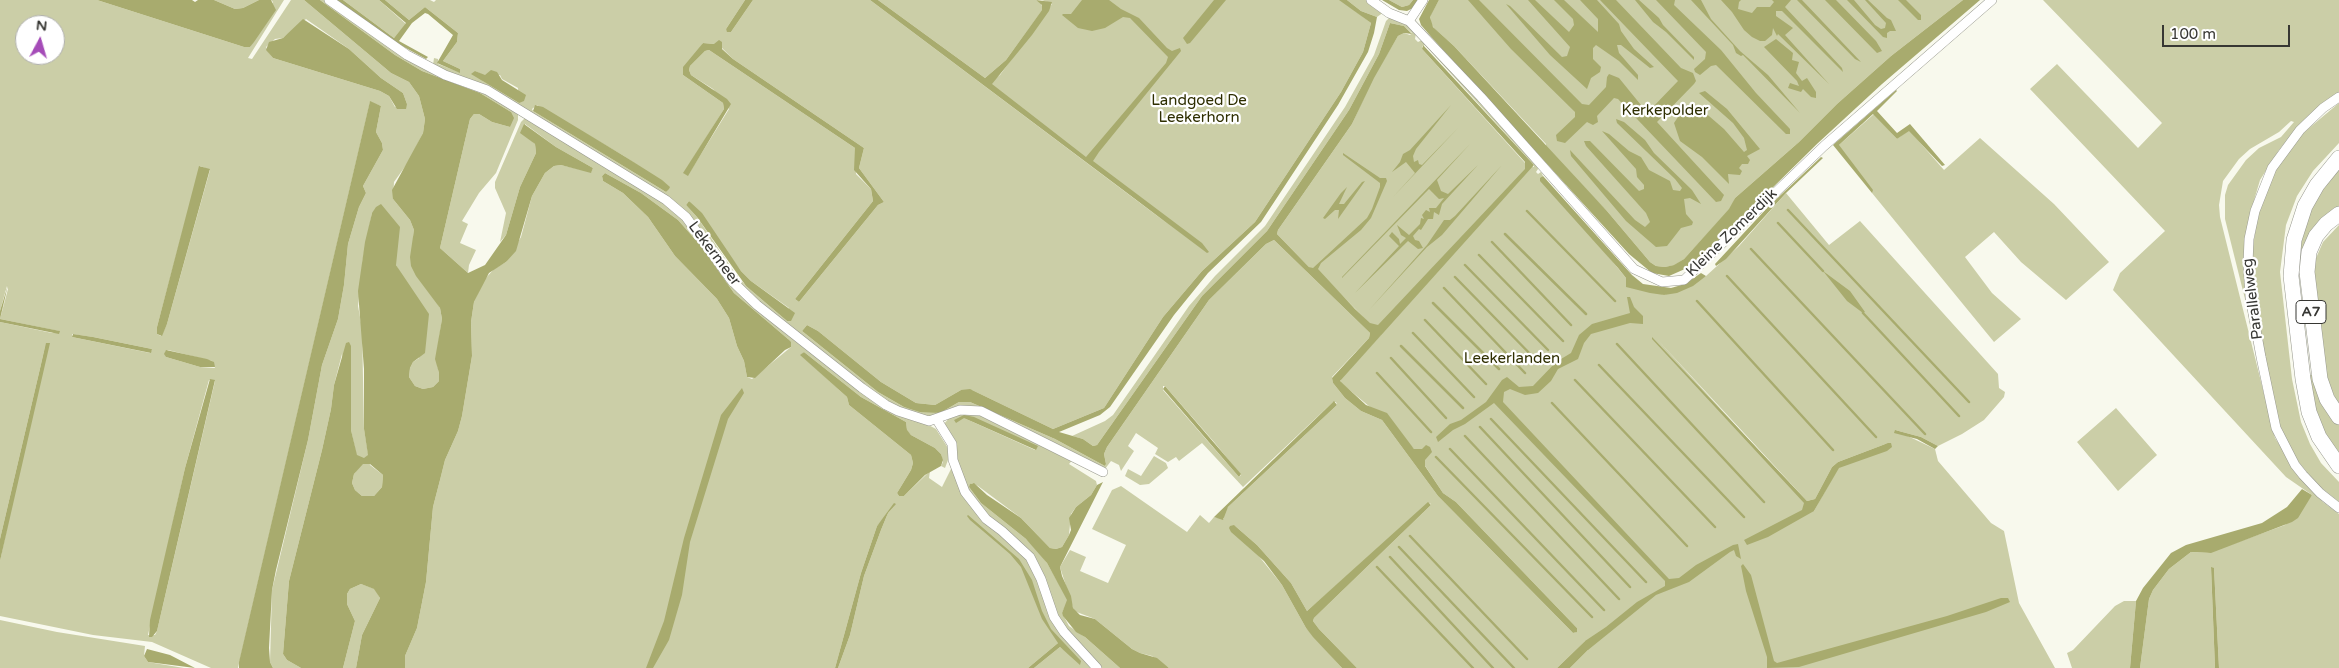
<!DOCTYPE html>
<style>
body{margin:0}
#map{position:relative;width:2339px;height:668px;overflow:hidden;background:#f8f9ed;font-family:"Varela Round",sans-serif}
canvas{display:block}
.north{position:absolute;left:15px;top:15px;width:50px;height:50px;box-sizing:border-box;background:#fff;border:1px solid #afafad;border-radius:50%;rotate:6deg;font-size:14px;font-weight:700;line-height:20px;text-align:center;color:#373733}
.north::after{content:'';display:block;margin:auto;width:18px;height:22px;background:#a54cb8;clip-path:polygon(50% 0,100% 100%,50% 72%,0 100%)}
.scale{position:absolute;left:2162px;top:25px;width:128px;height:22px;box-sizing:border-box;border:2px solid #373733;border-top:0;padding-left:6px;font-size:15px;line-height:18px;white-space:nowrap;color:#373733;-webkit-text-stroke:4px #fff;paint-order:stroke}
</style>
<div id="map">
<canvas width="2339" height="668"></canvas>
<div class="north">N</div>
<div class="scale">100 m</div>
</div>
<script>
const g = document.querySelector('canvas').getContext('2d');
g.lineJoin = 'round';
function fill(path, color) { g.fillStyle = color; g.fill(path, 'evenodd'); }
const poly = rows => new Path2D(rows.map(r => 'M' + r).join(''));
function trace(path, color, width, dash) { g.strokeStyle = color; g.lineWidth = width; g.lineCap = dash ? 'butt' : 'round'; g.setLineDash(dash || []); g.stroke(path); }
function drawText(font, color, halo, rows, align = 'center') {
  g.font = font + ' "Varela Round",sans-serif'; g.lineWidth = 4.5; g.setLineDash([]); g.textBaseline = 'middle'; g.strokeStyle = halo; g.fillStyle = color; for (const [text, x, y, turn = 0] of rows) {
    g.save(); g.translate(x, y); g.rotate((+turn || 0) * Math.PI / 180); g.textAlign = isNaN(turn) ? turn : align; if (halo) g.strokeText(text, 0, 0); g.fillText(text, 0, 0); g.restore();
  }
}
const green = poly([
 [0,0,97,0,244,47,250,47,273,2,271,0,284,0,248,58,252,59,291,0,304,0,391,73,409,82,419,96,425,119,423,133,409,161,394,182,393,199,410,220,414,230,413,240,435,299,440,308,442,319,436,359,439,373,439,381,433,387,423,389,415,386,409,377,410,368,413,362,419,358,401,274,396,265,396,257,372,213,363,258,358,306,362,328,364,429,370,465,383,475,382,487,374,496,362,496,355,490,352,483,354,474,359,467,351,430,351,410,342,354,334,385,331,409,322,450,289,581,283,654,287,660,301,668,273,668,270,662,272,590,308,440,322,365,338,319,344,285,348,244,359,207,366,193,363,186,383,150,382,143,376,132,381,106,370,102,238,668,211,668,152,642,93,635,0,616,0,561,46,343,0,539,0,322,52,333,59,331,0,319,8,289,7,286,0,311],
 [306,19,349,49,381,78,403,93,407,104,395,107,389,96,380,91,273,58,269,53,266,47,275,39,283,38],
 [25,25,55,25,55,55,25,55],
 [200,166,210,170,167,324,161,336,157,334,157,327],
 [72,334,93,337,152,349,150,353,72,337],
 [168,350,212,361,215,368,200,367,166,357,165,352],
 [209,380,215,381,157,631,155,635,148,635,185,468],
 [214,0,259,0,243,8,235,9],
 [320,0,325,0,392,48,477,89,518,113,518,120,496,173,479,193,462,221,468,224,460,243,476,250,469,265,468,273,440,248,470,119,474,114,479,114,492,122,510,127,511,112,480,93,422,71,395,55],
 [343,0,379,0,406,24,394,38],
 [385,0,430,0,434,2,436,0,745,0,726,29,728,32,731,32,753,0,870,0,1168,224,991,87,993,80,1000,75,1052,4,1042,0,1341,0,1371,23,1363,52,1341,92,1255,222,1202,271,1163,317,1104,408,1053,429,972,390,961,390,935,405,916,403,881,382,818,331,807,325,802,331,878,392,904,407,940,413,959,402,970,402,1055,439,1105,466,1106,464,1104,454,1107,447,1209,300,1266,244,1274,240,1370,333,1369,338,1332,377,1333,383,1345,398,1361,411,1382,420,1438,496,1573,633,1576,632,1577,628,1456,502,1443,493,1414,449,1370,407,1340,382,1341,378,1381,335,1321,274,1309,267,1277,234,1278,230,1352,124,1373,78,1398,36,1404,33,1410,35,1412,33,1404,26,1390,23,1379,54,1349,110,1267,231,1202,296,1097,445,1093,446,1083,439,1072,436,1105,421,1113,415,1189,306,1215,276,1265,226,1345,107,1374,55,1386,21,1389,18,1404,21,1416,33,1415,39,1418,42,1422,40,1536,161,1538,169,1536,172,1538,174,1541,172,1543,176,1542,176,1626,278,1664,295,1706,276,1739,246,1786,193,1829,245,1860,221,1998,374,1999,388,2005,392,2004,397,1984,420,1962,434,1938,446,1921,437,1895,430,1935,449,1938,461,1991,523,2004,531,2019,603,2055,668,1570,668,1588,650,1585,641,1557,668,1357,668,1319,629,1313,621,1314,618,1431,505,1430,503,1307,611,1291,583,1257,545,1234,525,1282,585,1306,628,1342,668,1169,668,1152,656,1140,653,1132,649,1095,619,1074,611,1060,567,1070,550,1086,557,1080,571,1108,583,1126,545,1092,529,1112,490,1121,486,1187,532,1200,515,1209,523,1214,517,1224,519,1224,513,1228,507,1337,405,1336,402,1333,402,1243,487,1202,443,1179,461,1176,457,1168,462,1155,454,1158,448,1136,433,1128,446,1134,451,1121,471,1119,465,1111,461,1105,469,983,411,931,418,890,404,758,301,738,281,680,206,579,146,433,65,434,58,438,59,438,64,459,72,460,69,443,61,457,42,458,33,425,7,409,20],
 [703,43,714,44,722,48,733,59,864,148,859,168,884,202,878,205,799,302,795,299,873,201,871,189,856,174,855,148,709,50,705,51,690,66,689,70,691,75,713,89,729,109,688,175,684,173,724,109,723,103,683,75],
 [1425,45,1534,165,1534,167,1526,164,1422,49,1422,46],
 [475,71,485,76,500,75,502,79,518,88,519,103,483,81],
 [537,105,624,156,669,187,666,192,533,111,532,109],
 [689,201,741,271,751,281,789,308,787,321,746,286,735,273,697,217,686,205],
 [1655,337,1807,501,1815,499,1832,467,1838,462,1888,443,1838,468,1814,511],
 [1163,386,1165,386,1214,442,1241,475,1239,477,1163,390],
 [878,0,1036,0,1041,3,1043,9,1006,60,985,78],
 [1347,0,1366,0,1384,12,1377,17,1361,11],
 [1389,0,1413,0,1409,5,1402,7],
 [1439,0,1963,0,1891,56,1837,104,1799,142,1735,198,1730,209,1684,259,1675,265,1665,267,1656,266,1650,262,1607,211,1546,148,1546,144,1454,46,1435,29,1431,24,1430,16],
 [2043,0,2339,0,2339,93,2300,124,2279,150,2260,180,2255,197,2245,245,2246,303,2225,219,2225,195,2228,185,2246,160,2259,148,2281,137,2294,122,2291,121,2279,132,2250,149,2239,159,2223,181,2219,205,2220,217,2275,438,2304,482,2323,502,2339,514,2339,668,2219,668,2214,568,2211,568,2215,668,2140,668,2149,599,2153,590,2169,569,2191,552,2208,553,2285,525,2312,495,2286,477,2113,290,2120,273,2165,231,2030,89,2057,64,2138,148,2162,123],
 [2339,103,2339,143,2313,171,2297,196,2286,225,2280,272,2292,379,2301,422,2310,444,2321,463,2339,482,2339,502,2318,485,2300,464,2290,448,2280,427,2274,406,2255,307,2252,283,2252,253,2258,213,2268,185,2277,166,2302,134],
 [1874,114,1897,139,1909,130,1944,170,1980,138,2054,204,2109,262,2066,300,2021,262,1994,232,1965,257,1992,293,2021,319,1994,342,1872,193,1872,190,1839,148,1839,145],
 [525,118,643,188,686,221,723,273,858,388,936,429,948,448,948,460,945,468,941,466,943,462,941,454,935,448,911,435,907,431,906,422,861,397,804,352,801,355,847,397,849,405,911,455,913,463,911,470,897,493,899,496,904,496,930,471,929,478,942,487,952,467,957,479,1030,562,1046,603,1094,668,1034,668,1060,647,1081,663,1058,643,1028,668,838,668,850,635,864,576,881,530,888,513,896,504,877,526,861,573,835,668,405,668,405,656,417,628,426,582,433,507,440,480,445,460,458,431,462,416,472,356,471,322,474,302,485,279,494,269,506,262,521,237,532,196,545,173,554,166,561,165,591,172,593,168,556,147,525,124,525,135,535,144,536,153,520,187,506,235,500,242,506,213,495,188,495,182,521,122],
 [605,173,641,193,678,220,701,246,734,293,788,339,791,347,752,379,747,377,744,361,737,346,729,318,717,299,675,256,648,217,623,193,603,181,602,176],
 [2339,167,2339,208,2303,249,2300,249,2302,238,2314,202],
 [2339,225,2339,406,2325,376,2313,265,2323,242],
 [2309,375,2312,375,2339,425,2339,456,2328,441,2314,404],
 [2116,408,2157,455,2118,491,2077,442],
 [973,412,1074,458,1069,464,1096,481,1097,485,1091,495,1076,507,1071,514,1069,535,1062,547,1056,549,1050,548,1021,518,978,486,972,483,969,487,981,503,1036,547,1047,563,1068,600,1062,613,1069,626,1085,637,1120,668,1101,668,1058,618,1041,572,970,496,957,462,955,440,944,424,950,417],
 [964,418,1037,447,1035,450],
 [1154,456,1166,463,1168,468,1149,484,1140,485,1125,476,1128,469,1141,476],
 [361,584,375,589,380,598,362,635,356,668,343,668,355,621,347,604,347,594,350,589],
 [2124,601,2136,601,2130,668,2072,668,2067,653,2073,650,2115,606],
 [0,620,57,632,145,646,144,656,148,662,184,668,0,668]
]);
const water = poly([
 [97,0,192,0,195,2,198,0,214,0,235,9,243,8,259,0,271,0,276,10,254,42,250,47,244,47],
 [304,0,320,0,395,55,422,71,480,93,511,112,514,118,510,127,492,122,479,114,474,114,470,119,440,248,468,273,485,265,506,235,520,187,536,153,535,144,520,133,524,124,556,147,593,168,591,173,561,165,554,166,545,173,532,196,516,251,506,262,489,273,474,302,471,322,472,356,462,416,458,431,445,460,440,480,433,507,426,582,417,628,405,656,405,668,356,668,362,635,380,598,374,589,361,584,350,589,347,594,347,604,355,621,343,668,301,668,287,660,283,654,289,581,322,450,331,409,334,385,346,343,349,342,351,346,351,430,357,455,364,458,368,455,364,429,364,369,358,291,365,242,372,213,376,207,381,204,400,227,396,265,429,314,425,353,413,362,410,368,409,377,415,386,423,389,433,387,439,381,439,373,435,359,442,319,440,308,416,276,411,266,410,257,414,230,410,220,393,199,392,190,423,133,425,119,419,96,409,82,391,73],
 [363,464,370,464,383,475,382,487,374,496,362,496,355,490,352,483,354,474],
 [337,0,343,0,394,38,406,23,379,0,385,0,409,20,425,7,458,33,457,42,443,61,460,69,460,73,437,63,453,35,428,14,425,13,412,23,399,41,428,57,426,59,391,40],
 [745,0,753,0,731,32,727,32,726,29],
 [870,0,878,0,985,78,1006,60,1042,10,1042,5,1036,0,1052,2,1049,11,1032,35,992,84,1086,157,1166,63,1168,57,1130,18,1123,17,1105,28,1092,31,1078,28,1062,15,1063,14,1071,14,1082,0,1109,0,1121,9,1139,18,1167,48,1172,51,1180,48,1181,51,1099,152,1093,161,1202,243,1209,252,1207,253],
 [1214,0,1226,0,1190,43,1187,44,1183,38],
 [1339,0,1347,0,1361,11,1377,17,1374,33,1368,52,1338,105,1261,222,1208,273,1174,315,1110,407,1100,415,1059,432,1083,439,1093,446,1097,445,1202,296,1267,231,1349,110,1379,54,1390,23,1404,26,1412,34,1404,33,1398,36,1374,78,1352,124,1278,230,1277,234,1309,267,1313,268,1367,218,1372,209,1380,187,1380,183,1343,155,1343,153,1380,178,1386,178,1387,181,1371,218,1361,230,1321,263,1318,269,1355,309,1370,323,1378,325,1525,169,1525,162,1422,49,1423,45,1534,165,1340,381,1366,405,1387,413,1414,449,1422,449,1426,445,1430,447,1432,452,1425,460,1425,466,1443,493,1456,502,1577,628,1577,632,1573,633,1438,496,1382,420,1361,411,1345,398,1333,383,1332,378,1369,338,1370,333,1274,240,1266,244,1209,300,1107,447,1104,454,1106,464,1105,466,1055,439,970,402,959,402,940,413,920,412,904,407,878,392,802,331,807,325,818,331,881,382,916,403,935,405,961,390,970,389,1053,429,1104,408,1163,317,1202,271,1255,222,1341,92,1363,52,1371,23],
 [1382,0,1389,0,1402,7,1409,5,1413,0,1419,0,1413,8,1407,11,1399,10],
 [1429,0,1439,0,1430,17,1433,27,1454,46,1607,211,1650,262,1656,266,1665,267,1674,265,1684,259,1729,209,1735,198,1799,142,1837,104,1891,56,1963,0,1980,0,1882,84,1818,143,1694,265,1669,276,1652,273,1629,254,1434,40,1421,25,1419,19],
 [1468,0,1479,0,1582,104,1589,105,1606,87,1607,77,1609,74,1619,78,1645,110,1650,110,1678,81,1600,0,1616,0,1681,68,1693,73,1696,81,1694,84,1657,122,1724,195,1721,201,1716,202,1618,99,1614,98,1597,116,1598,122,1593,125,1587,122,1565,143,1557,141,1556,135,1575,117,1575,112,1511,49],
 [1528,0,1535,0,1569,32,1574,25,1573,19,1554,0,1564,0,1598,32,1598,19,1580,0,1597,0,1619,24,1621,31,1634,49,1654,67,1650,68,1621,45,1617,45,1619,53,1638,75,1638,80,1619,61,1596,45,1593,48,1593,59,1601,67,1600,72,1591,78,1587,89,1550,55,1506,4,1510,6,1562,57,1567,56,1570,47],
 [1635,0,1639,0,1659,18,1663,25,1694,57,1694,60,1666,32,1653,22],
 [1656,0,1675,0,1674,5,1721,50,1756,93,1790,129,1790,134,1786,134,1716,65,1711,66,1700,75,1695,72,1694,69,1705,59,1706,52],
 [1691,0,1701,0,1711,19,1740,51,1768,75,1800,113,1743,55,1741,56,1736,53,1733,45],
 [1721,0,1741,0,1739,2,1738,9,1752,13,1757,7,1770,7,1774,2,1772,0,1791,0,1785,7,1842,68,1843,72,1782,11,1776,11,1776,16,1793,28,1785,35,1829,84,1778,34,1777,36,1773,28,1772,35,1765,41,1760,41,1752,37,1744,30,1732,12],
 [1797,0,1802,0,1861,62,1855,59],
 [1825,0,1836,0,1876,41,1882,51,1877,53],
 [1847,0,1854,0,1875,25,1881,29,1885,28,1886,23,1865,0,1868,0,1887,18,1891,20,1896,31,1890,31,1887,33,1887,38,1883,37],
 [1898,0,1906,0,1921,15,1921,20,1918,20],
 [303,19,349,49,381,78,403,93,407,104,406,109,397,109,389,96,380,91,273,58,266,50,269,42,283,38],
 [1776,39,1793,53,1792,60,1799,62,1796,73,1802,81,1807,78,1816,92,1816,98,1811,97,1803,89,1801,92,1788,88,1790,83,1799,86,1797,81,1764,47],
 [719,40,722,42,722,49,733,59,864,148,859,168,884,202,878,205,799,302,795,299,873,201,871,189,854,170,855,148,709,50,705,51,690,66,689,70,691,75,727,99,731,104,688,176,683,173,724,109,723,103,683,75,683,67,703,43,714,44],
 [491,70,497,72,502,80,526,95,524,101,519,103,471,74,475,71,485,75],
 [1896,90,1897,91,1877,111,1897,133,1910,124,1945,165,1942,166,1909,131,1897,139,1873,114,1839,145,1873,190,1872,193,1833,145],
 [1705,91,1727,109,1760,149,1747,156,1750,160,1748,164,1742,164,1739,168,1742,171,1740,175,1728,174,1729,184,1702,157,1680,141,1674,123,1686,105,1695,104,1724,129,1744,152,1747,150,1744,138,1733,123,1699,93],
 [370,101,381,106,376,132,382,143,383,150,363,186,366,193,359,207,348,244,344,285,338,319,322,365,308,440,276,570,272,590,269,648,270,662,273,668,239,668,239,662],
 [535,105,543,107,624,156,662,180,670,187,669,189,666,192,533,111],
 [1451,105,1416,149,1413,156,1414,162,1418,160,1419,164,1422,165,1458,128,1393,197,1415,173,1406,162,1392,172,1400,162,1403,154,1410,150],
 [1616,119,1624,122,1645,140,1654,153,1692,190,1701,204,1690,198,1684,199,1686,214,1693,222,1692,225,1681,228,1667,246,1656,247,1626,221,1571,156,1570,150,1635,220,1645,227,1650,222,1646,213,1586,146,1584,141,1590,141,1639,191,1644,189,1644,185,1637,177,1636,169,1602,131,1609,134,1629,151,1641,157,1649,170,1670,181,1673,190,1680,191,1682,188,1675,179,1617,123],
 [1470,144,1437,180,1441,191,1448,194,1478,165,1442,204,1439,215,1434,212,1433,219,1428,219,1421,230,1419,229,1413,236,1415,240,1419,241,1423,248,1418,249,1408,241,1355,293,1399,246,1389,236,1392,232,1399,239,1400,244,1406,238,1401,235,1397,225,1409,235,1420,224,1421,218,1424,219,1422,215,1426,210,1430,212,1429,208,1436,208,1444,198,1439,199,1429,189,1342,278,1342,277],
 [1821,157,1823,158,1786,193,1726,259,1716,266,1715,264,1767,208],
 [1502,165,1442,235,1427,247,1369,310,1427,245,1444,220,1450,220,1455,216],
 [199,166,210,169,167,324,162,336,157,334,157,327],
 [605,173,641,193,678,220,701,246,734,293,788,339,791,342,791,347,785,350,755,378,747,377,744,361,737,346,729,318,717,299,675,256,648,217,623,193,603,181,602,176],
 [1543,176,1632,275,1643,284,1671,288,1685,284,1701,273,1706,276,1693,286,1677,293,1664,295,1650,293,1626,287,1626,278,1618,268,1540,181,1540,178],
 [1365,181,1338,219,1339,210,1335,210,1325,219,1323,218,1341,193,1347,187,1339,204,1344,204,1362,182],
 [689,201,702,213,741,271,751,281,795,313,791,321,787,321,746,286,697,217,686,205],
 [1823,271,1850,291,1865,312,1863,313,1847,301],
 [8,285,0,319,60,331,59,334,0,322,0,311],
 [1627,297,1630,297,1634,307,1643,316,1643,324,1630,323,1591,334,1584,343,1578,359,1558,369,1551,381,1538,393,1525,395,1510,389,1504,392,1503,402,1669,579,1679,578,1696,565,1733,545,1738,544,1741,559,1736,556,1734,550,1730,552,1689,582,1656,595,1588,650,1570,668,1557,668,1585,641,1606,627,1637,602,1665,586,1665,581,1494,403,1465,424,1453,430,1438,442,1436,437,1450,424,1461,420,1486,402,1502,380,1507,377,1519,387,1533,386,1556,362,1571,353,1579,335,1592,324,1630,313],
 [73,334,93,337,152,349,151,353,72,337],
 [1652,337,1807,501,1815,499,1832,467,1838,462,1888,443,1891,443,1892,447,1887,451,1839,468,1814,511,1768,537,1747,545,1744,540,1802,510,1804,503,1652,339],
 [46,343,50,343,0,561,0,539],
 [166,350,207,359,214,362,215,367,200,367,166,357,164,354],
 [804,352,861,397,906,422,907,430,911,435,935,448,941,454,943,460,941,466,925,475,904,496,899,496,897,493,911,470,913,463,911,455,849,405,847,397,800,355],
 [210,379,215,380,157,631,152,637,149,637,150,620,185,468],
 [1165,386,1241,474,1239,477,1163,389],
 [742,388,744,393,728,419,690,542,682,595,669,640,653,668,646,668,664,621,684,538,721,415],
 [1334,401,1337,405,1228,507,1223,520,1214,517],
 [964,415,974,417,1038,446,1036,450,964,418,956,423,954,420],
 [1895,430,1921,437,1938,446,1935,449,1917,439,1894,433],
 [1103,482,1060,567,1062,576,1071,596,1073,608,1080,615,1095,619,1132,649,1140,653,1157,658,1169,668,1120,668,1085,637,1076,632,1063,616,1062,613,1067,600,1047,563,1026,539,981,503,969,487,970,484,974,483,987,495,1021,518,1050,548,1056,549,1062,547,1069,535,1071,530,1069,518,1076,507,1091,495,1097,485],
 [2302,489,2312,495,2298,518,2292,522,2211,553,2191,552,2169,569,2153,590,2149,599,2140,668,2130,668,2136,601,2143,588,2171,553,2186,545,2262,523,2287,507],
 [1428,502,1431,505,1314,618,1313,621,1319,629,1357,668,1342,668,1313,637,1306,628,1282,585,1264,561,1231,532,1229,528,1230,526,1234,525,1257,545,1291,583,1307,611],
 [894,503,896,504,888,513,881,530,864,576,850,635,838,668,835,668,861,573,877,526],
 [968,515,1019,559,1032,580,1042,611,1051,629,1081,661,1080,665,1060,647,1034,668,1028,668,1058,643,1042,619,1021,567,1010,554,970,520,967,516],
 [1743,564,1751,575,1774,661,1777,663,1947,616,2001,598,2008,598,2010,602,1986,612,1799,667,1767,668,1767,657,1746,591,1741,566],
 [2211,567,2214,568,2219,668,2215,668],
 [147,649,170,655,195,668,148,662,144,656]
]);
const stream = poly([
 [1788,210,1969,402],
 [1527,211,1615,301],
 [1778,223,1823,271],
 [1505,234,1586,314],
 [1492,242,1571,325],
 [1751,249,1925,434],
 [1479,255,1563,341],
 [1465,265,1548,350],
 [1727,276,1876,437],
 [1455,277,1538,362],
 [1444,288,1525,373],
 [1697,301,1833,450],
 [1433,303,1499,369],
 [1863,313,1959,416],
 [1425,320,1486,384],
 [1413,333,1474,397],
 [1617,344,1764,502],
 [1401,346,1463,408],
 [1391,358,1446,418],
 [1599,365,1744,517],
 [1377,373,1431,432],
 [1575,380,1715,527],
 [1552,403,1687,546],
 [1491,419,1646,582],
 [1480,427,1630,587],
 [1465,436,1619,599],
 [1450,449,1604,610],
 [1436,457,1592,617],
 [1410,536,1527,659],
 [1399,547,1514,668],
 [1390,557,1493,668],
 [1377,567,1473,668]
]);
const minor = poly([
 [329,0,407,55,445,75,487,90,666,200,686,217,732,281,757,305,862,388,886,405,898,411,929,421,960,410,981,411,1103,472],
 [1371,0,1389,13,1409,21,1481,97,1634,269,1662,282,1684,280,1824,146,1992,0],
 [1409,21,1423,0],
 [2339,97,2323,108,2300,130,2272,168,2255,211,2249,239,2248,264,2250,297,2261,357,2276,428,2295,465,2303,475,2320,493,2339,508],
 [937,420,952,444,953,460,965,492,986,519,1002,531,1030,557,1041,579,1054,617,1064,632,1097,668]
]);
const motorway = poly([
 [2339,158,2317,185,2305,206,2294,240,2291,276,2303,379,2309,412,2319,437,2339,466],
 [2339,214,2326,224,2316,236,2309,252,2307,272,2320,379,2327,399,2339,417]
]);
const shields = [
 [2311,312,30]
];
const shieldNames = [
 ["A7",2311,312]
];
const parkNames = [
 ["Landgoed De",1199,101],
 ["Leekerhorn",1199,118],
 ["Kerkepolder",1665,111],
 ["Leekerlanden",1512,359]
];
const streetNames = [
 ["Kleine Zomerdijk",1732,233,-44],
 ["Lekermeer",714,254,53],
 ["Parallelweg",2253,299,-97]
];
fill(green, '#cbcea7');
fill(water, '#a8ab6e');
trace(stream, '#a8ab6e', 2.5);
trace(minor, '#97988e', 10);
trace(motorway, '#97988e', 16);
trace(minor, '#fff', 9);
trace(motorway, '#fff', 15);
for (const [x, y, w] of shields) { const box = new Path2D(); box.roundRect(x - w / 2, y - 11.5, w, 23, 4); g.fillStyle = '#fff'; g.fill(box); trace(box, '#373733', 1); }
drawText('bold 14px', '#373733', null, shieldNames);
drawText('15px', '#2e2e00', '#fff', parkNames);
drawText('15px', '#373733', '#fff', streetNames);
</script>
